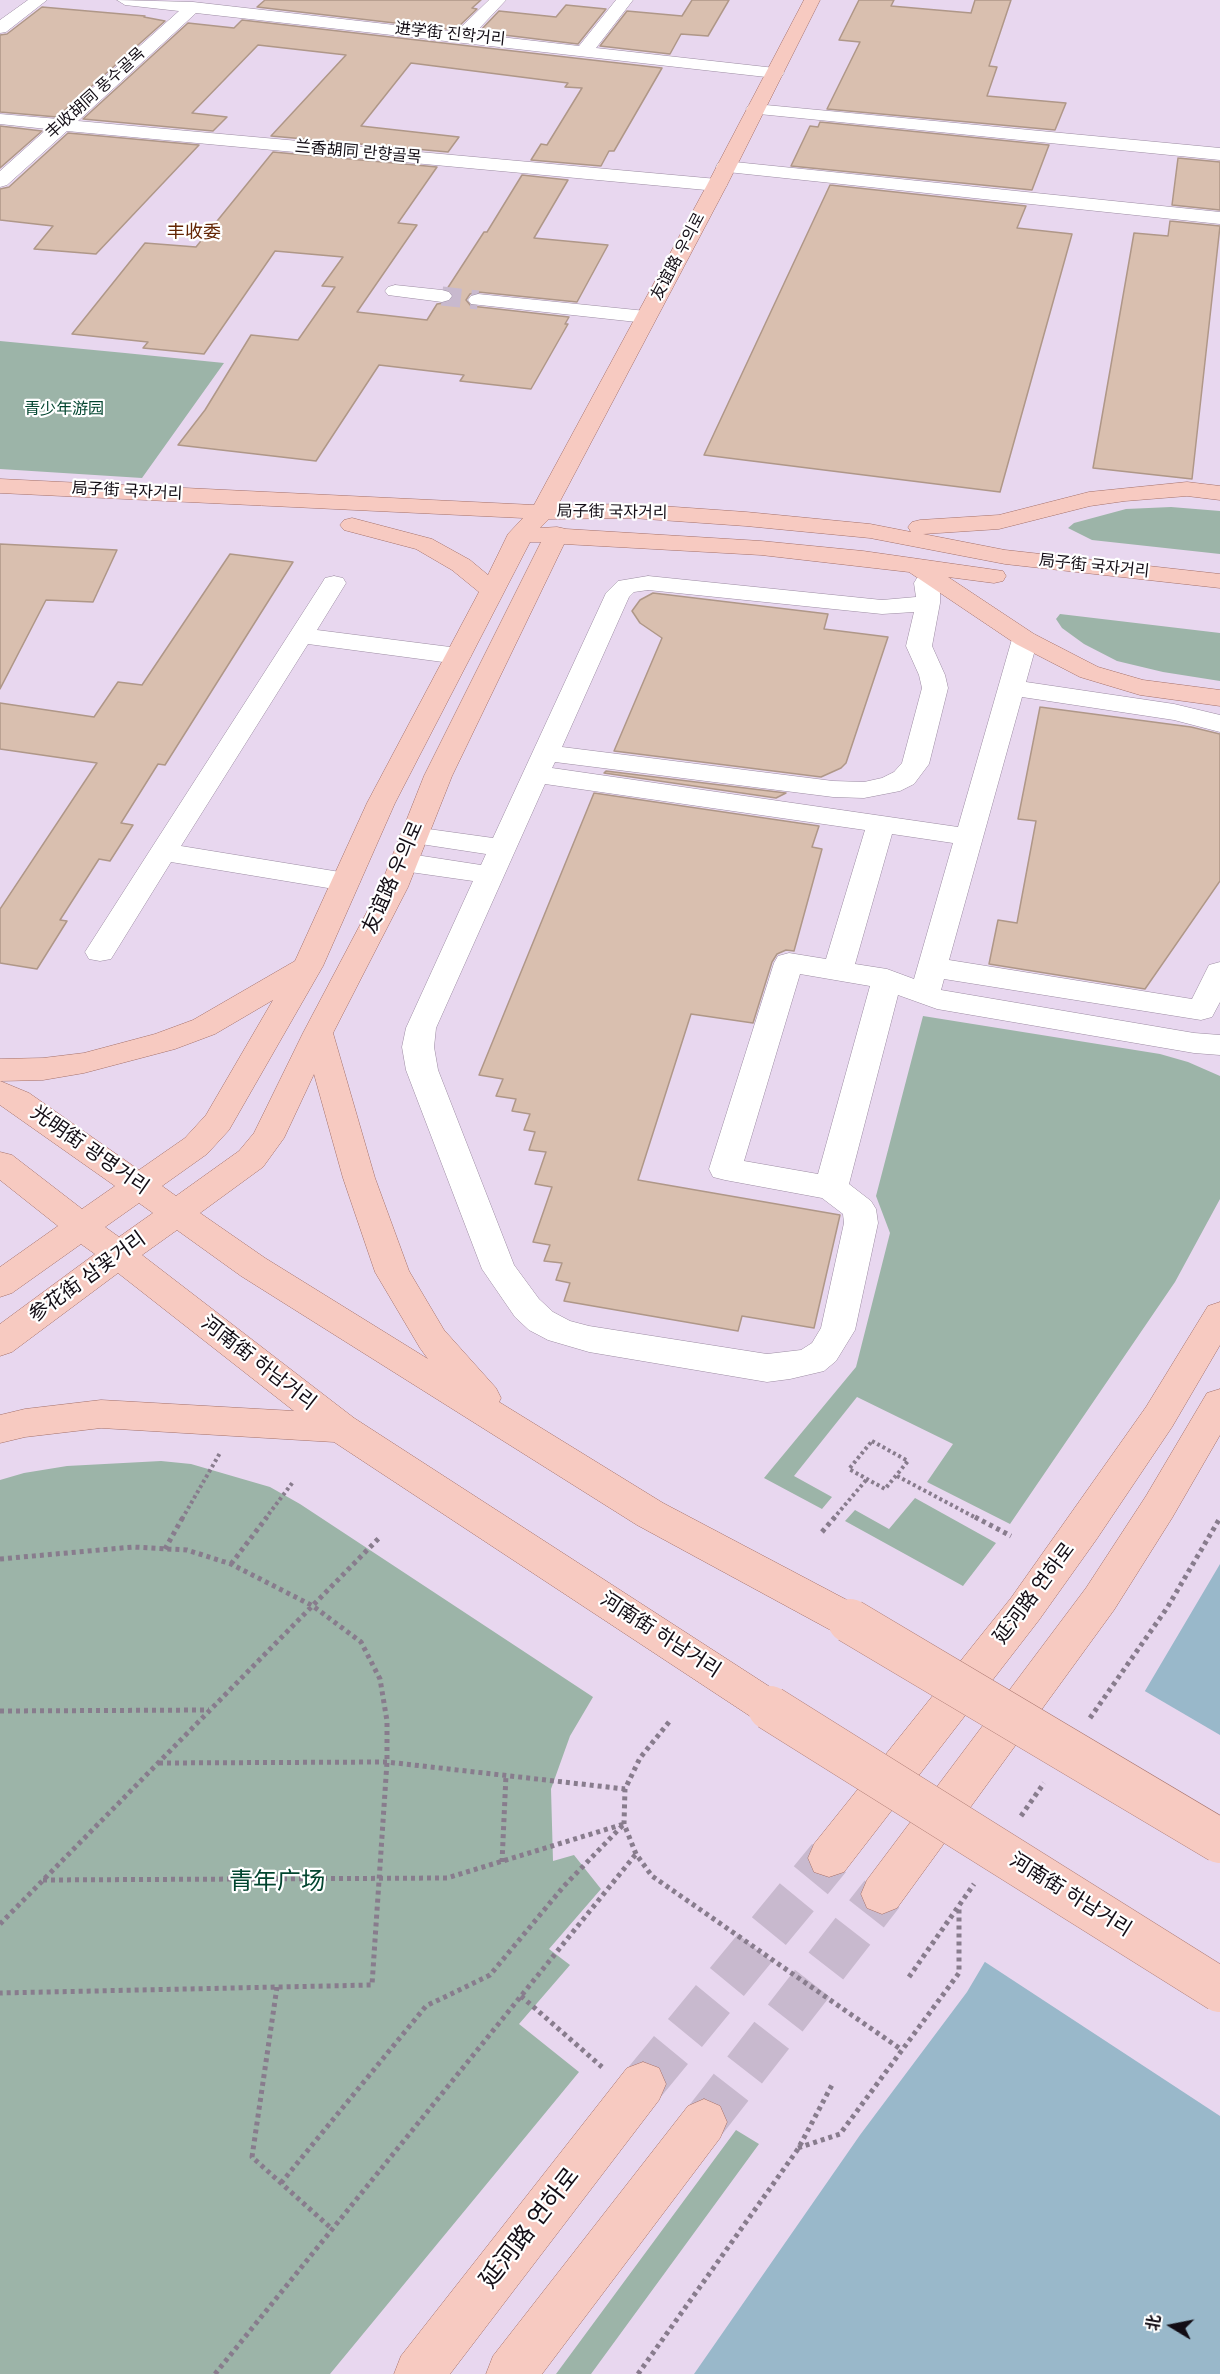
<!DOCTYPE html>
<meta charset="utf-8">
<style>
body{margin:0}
#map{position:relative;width:1220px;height:2374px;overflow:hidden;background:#e8d7ef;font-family:"Nunito Sans","Noto Sans SC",sans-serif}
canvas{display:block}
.north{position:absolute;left:1142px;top:2296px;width:60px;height:60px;-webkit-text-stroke:4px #fff;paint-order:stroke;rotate:280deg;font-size:16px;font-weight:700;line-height:24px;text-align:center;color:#130d15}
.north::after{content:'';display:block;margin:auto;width:21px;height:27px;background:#130d15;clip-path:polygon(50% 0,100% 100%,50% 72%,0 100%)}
</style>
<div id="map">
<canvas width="1220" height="2374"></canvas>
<div class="north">北</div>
</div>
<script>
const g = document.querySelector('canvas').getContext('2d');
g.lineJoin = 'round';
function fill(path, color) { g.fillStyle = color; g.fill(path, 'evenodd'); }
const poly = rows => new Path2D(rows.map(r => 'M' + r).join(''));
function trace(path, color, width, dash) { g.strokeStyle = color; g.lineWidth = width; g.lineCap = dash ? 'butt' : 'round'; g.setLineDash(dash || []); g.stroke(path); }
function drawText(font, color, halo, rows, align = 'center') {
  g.font = font + ' "Nunito Sans","Noto Sans SC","Noto Sans KR",sans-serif'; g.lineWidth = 4.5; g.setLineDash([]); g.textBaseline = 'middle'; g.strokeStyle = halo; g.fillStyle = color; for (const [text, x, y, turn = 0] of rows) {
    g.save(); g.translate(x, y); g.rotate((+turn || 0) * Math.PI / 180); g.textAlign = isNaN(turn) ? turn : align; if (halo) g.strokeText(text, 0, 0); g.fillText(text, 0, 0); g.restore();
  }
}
const green = poly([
 [0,341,125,353,224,363,142,478,0,469],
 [1171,507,1220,511,1220,554,1092,540,1068,528,1074,523,1126,509],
 [1060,614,1220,633,1220,681,1163,672,1117,661,1084,644,1062,628,1056,619],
 [923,1016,1160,1054,1188,1062,1220,1076,1220,1199,1175,1282,1010,1524,927,1482,953,1444,857,1397,794,1476,832,1497,822,1509,764,1478,856,1367,890,1233,876,1196],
 [161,1461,191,1464,270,1487,300,1504,593,1697,570,1736,551,1789,553,1861,574,1855,601,1889,549,1949,570,1965,519,2024,579,2072,330,2374,0,2374,0,1480,24,1473,67,1466],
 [915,1498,996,1543,963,1586,845,1521,855,1510,889,1529],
 [736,2130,759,2144,591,2374,556,2374]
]);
const water = poly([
 [1220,1564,1220,2374,694,2374,860,2135,967,1992]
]);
const pier = poly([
 [1143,1690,1220,1735,1220,2116,982,1960]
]);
const building = poly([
 [265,0,481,0,472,8,477,9,455,30,257,7,265,0],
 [692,0,729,0,708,36,681,34,670,54,600,46,627,11,682,16,692,0],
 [859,0,894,0,891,6,971,13,975,0,1011,0,989,66,997,67,987,96,1066,103,1055,130,827,109,860,42,839,40,859,0],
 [566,5,606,9,578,44,479,32,499,11,556,17,566,5],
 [42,7,145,16,144,17,165,21,57,117,0,112,0,35,7,34,42,7],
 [242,20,662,68,614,151,609,151,601,166,531,160,541,144,547,145,582,88,565,87,568,83,411,63,361,126,459,137,448,152,271,136,346,55,258,45,192,113,227,117,213,131,83,119,188,23,234,28,242,20],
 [820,122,1049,145,1032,190,791,166,810,126,818,127,820,122],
 [0,126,42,131,0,168,0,126],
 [68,133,199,145,96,254,34,249,53,226,0,220,0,189,9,187,68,133],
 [273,152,437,167,398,223,417,225,357,312,427,320,437,304,450,302,454,297,451,291,447,289,484,232,487,232,522,175,568,180,534,238,608,245,577,302,478,292,470,294,466,300,471,306,569,317,565,324,568,324,531,389,460,381,464,375,379,365,316,461,178,445,205,410,251,335,298,340,335,287,322,286,343,257,275,251,204,354,143,348,148,342,72,334,145,243,196,247,273,152],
 [1178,158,1220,162,1220,210,1172,205,1178,158],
 [830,185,1026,206,1017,228,1072,234,1000,492,704,455,830,185],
 [1170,221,1220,226,1192,479,1093,468,1134,233,1168,236,1170,221],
 [0,544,117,550,93,602,46,600,0,689,0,544],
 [230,554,293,562,165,765,158,764,121,823,133,825,110,861,99,859,60,920,67,921,37,969,0,963,0,909,97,763,0,749,0,703,94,717,118,682,142,685,230,554],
 [653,593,828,614,824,629,888,637,846,763,841,768,821,777,614,751,662,638,640,623,632,611,640,600,653,593],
 [1040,707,1191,727,1220,734,1220,881,1145,989,989,964,998,920,1017,923,1036,821,1018,819,1040,707],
 [606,771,786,793,776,798,604,773,606,771],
 [594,793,819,826,812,847,822,849,794,951,786,950,777,954,772,962,753,1023,691,1014,638,1180,840,1215,814,1328,742,1316,738,1331,564,1301,570,1283,556,1280,562,1263,544,1261,550,1245,533,1242,552,1187,535,1184,546,1152,529,1150,535,1132,524,1130,530,1114,512,1111,516,1099,496,1096,503,1079,479,1075,594,793]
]);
const minorTunnel = poly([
 [442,296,478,300]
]);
const majorTunnel = poly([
 [643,2084,829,1858],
 [704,2122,882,1894]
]);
const pathFar1 = poly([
 [872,1441,908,1461,885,1489,849,1469,872,1441],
 [897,1476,978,1519],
 [182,1519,220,1453],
 [265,1519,293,1482],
 [833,1519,867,1479]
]);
const path = poly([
 [975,1517,1011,1536],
 [822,1532,835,1517],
 [165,1549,183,1517],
 [0,1559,133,1547,187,1550,231,1564,313,1606,361,1642,380,1679,387,1721,387,1762,372,1985,0,1993],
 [231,1564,267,1517],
 [0,1711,209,1710],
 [1090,1718,1167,1608,1220,1518],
 [669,1722,640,1758,625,1789,624,1824,636,1854,652,1876,902,2050],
 [159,1763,387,1762,625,1789],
 [1021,1816,1044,1783],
 [502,1862,506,1775],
 [43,1880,447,1878,624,1824],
 [0,1924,381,1536],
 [909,1977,974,1884],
 [277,1987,252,2157,332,2229],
 [521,1996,602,2067],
 [798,2148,840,2134,959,1973,959,1906],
 [281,2183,426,2006,490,1975,564,1886,623,1825],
 [215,2374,636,1854],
 [638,2374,798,2149,833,2083]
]);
const minor = poly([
 [28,0,47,0,6,32,0,33,0,20,28,0],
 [117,0,193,2,456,32,489,0,506,0,474,34,579,46,616,0,633,0,596,48,775,68,781,69,784,73,781,77,775,78,196,13,78,121,717,179,724,181,727,185,724,189,717,191,67,131,7,185,0,187,0,171,47,129,0,124,0,114,58,119,179,11,125,5,117,0],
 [755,104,1220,148,1220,160,749,113,746,109,749,105,755,104],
 [725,161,1220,212,1220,224,718,171,716,167,718,163,725,161],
 [395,285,442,290,449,292,452,296,449,300,442,302,388,295,385,291,388,287,395,285],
 [478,294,646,311,653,313,656,317,653,321,646,323,471,304,468,300,471,296,478,294],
 [334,576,343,578,346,583,317,630,458,648,467,651,471,656,467,661,458,664,308,644,181,846,346,873,356,876,360,882,356,888,346,891,171,862,111,959,100,961,89,959,85,952,149,852,322,583,325,578,334,576],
 [648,576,882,600,916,597,914,583,917,578,926,576,935,578,940,587,940,603,932,646,945,675,948,688,929,764,914,784,900,791,864,798,833,797,555,762,552,768,958,827,1012,639,1016,634,1025,631,1034,634,1038,639,1026,682,1174,704,1220,715,1220,732,1174,720,1022,697,949,960,1192,999,1209,965,1220,962,1220,1002,1212,1017,1201,1020,944,979,941,990,1194,1033,1220,1035,1220,1055,1194,1053,937,1009,898,995,849,1184,871,1201,876,1209,878,1223,855,1330,836,1361,824,1371,790,1379,767,1382,589,1352,548,1340,529,1330,515,1317,482,1269,406,1070,402,1047,406,1028,473,881,403,871,393,868,389,862,393,856,403,853,481,865,486,854,414,843,404,841,400,835,404,829,414,827,493,838,606,593,618,581,648,576],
 [648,590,882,614,914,612,906,646,919,675,922,688,902,763,894,772,882,778,864,782,833,781,562,747,629,597,634,592,648,590],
 [545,784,865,830,826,959,789,953,778,956,774,963,709,1169,713,1177,725,1180,822,1198,843,1214,844,1223,821,1328,812,1343,801,1350,767,1354,589,1326,570,1321,553,1312,539,1299,514,1265,438,1070,434,1047,436,1028,545,784],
 [892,834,953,843,914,979,887,969,855,964,892,834],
 [800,974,870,986,818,1174,744,1161,800,974]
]);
const major = poly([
 [804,0,820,0,727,185,558,505,632,504,746,512,870,524,911,532,908,527,912,522,920,520,999,515,1089,492,1187,482,1220,486,1220,500,1187,496,1125,501,1090,506,999,529,923,534,1005,550,1220,574,1220,588,1005,564,870,538,746,526,632,518,549,519,540,528,557,527,566,529,761,541,863,551,1003,571,1006,576,1003,581,994,583,948,577,1034,634,1098,667,1143,680,1220,690,1220,706,1140,695,1080,677,1016,644,909,572,761,555,564,544,452,776,408,887,333,1033,375,1178,409,1271,444,1330,496,1388,501,1398,499,1402,663,1503,864,1609,870,1621,864,1633,850,1637,836,1633,637,1525,241,1276,177,1230,142,1255,354,1418,784,1696,790,1708,784,1720,770,1725,756,1720,334,1442,101,1428,25,1437,0,1443,0,1415,25,1409,101,1400,294,1411,118,1273,12,1352,0,1356,0,1324,95,1254,81,1244,12,1293,0,1297,0,1267,58,1226,0,1180,0,1152,12,1155,82,1209,115,1186,0,1105,0,1081,29,1093,139,1170,185,1138,206,1115,273,1000,215,1034,175,1049,84,1073,43,1080,0,1081,0,1059,43,1058,84,1053,155,1034,193,1020,295,961,367,803,479,592,452,570,416,549,344,530,340,525,344,520,352,518,432,539,470,560,488,575,508,534,523,518,0,493,0,479,534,505,707,185,804,0],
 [530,542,541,542,424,776,380,887,303,1033,254,1133,239,1151,176,1196,162,1186,207,1154,229,1130,323,966,395,803,530,542],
 [314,1074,343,1178,375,1272,420,1348,428,1359,265,1258,200,1213,263,1167,284,1138,314,1074],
 [139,1203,153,1213,119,1237,105,1227,139,1203],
 [1220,1302,1220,1345,1172,1427,1096,1540,1039,1620,844,1872,829,1877,814,1872,808,1858,814,1844,1011,1598,1146,1407,1208,1306,1220,1302],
 [1220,1389,1220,1435,1172,1518,1114,1610,897,1908,882,1914,867,1908,861,1894,867,1880,1086,1588,1146,1496,1207,1393,1220,1389],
 [643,2062,659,2068,666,2084,659,2100,450,2374,394,2374,401,2356,627,2068,643,2062],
 [704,2099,720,2106,727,2122,720,2138,542,2374,486,2374,493,2356,688,2106,704,2099]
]);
const majorBridge = poly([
 [850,1621,1220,1841],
 [770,1708,1220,1990]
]);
const farStreetnames = [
 ["进学街 진학거리",450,35,6],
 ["丰收胡同 풍수골목",96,94,-42],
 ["兰香胡同 란향골목",358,153,5],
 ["友谊路 우의로",679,257,-62],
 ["局子街 국자거리",127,492,3],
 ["局子街 국자거리",612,513,1],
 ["局子街 국자거리",1094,567,6]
];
const farParknames = [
 ["青少年游园",64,410]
];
const farNeighbourhoodnames = [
 ["丰收委",194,234]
];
const streetNames = [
 ["友谊路 우의로",394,878,-66],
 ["光明街 광명거리",89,1151,35],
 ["参花街 삼꽃거리",88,1278,-36],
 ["河南街 하남거리",258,1364,38],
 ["延河路 연하로",1035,1594,-53],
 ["河南街 하남거리",660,1636,33],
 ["河南街 하남거리",1070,1896,32]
];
const nearParknames = [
 ["青年广场",277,1883]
];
const nearStreetnames = [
 ["延河路 연하로",531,2229,-52]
];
fill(green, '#9cb4a8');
fill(water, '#99b8ca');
fill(pier, '#e8d7ef');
fill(building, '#d9bfaf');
trace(building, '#af9788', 1.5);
trace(minorTunnel, '#c8b9ce', 19, [19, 10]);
trace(majorTunnel, '#c8b9ce', 44, [44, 22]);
trace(minor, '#9c8ca2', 1);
trace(major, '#a4716a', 1);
trace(pathFar1, '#887c8d', 4, [3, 3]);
trace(path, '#887c8d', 5, [4, 4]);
fill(minor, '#fff');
fill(major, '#f7cac1');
trace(majorBridge, '#a4716a', 45, []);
trace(majorBridge, '#f7cac1', 44);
drawText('16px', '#130d15', '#fff', farStreetnames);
drawText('16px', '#02452f', '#fff', farParknames);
drawText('18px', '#632503', '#fff', farNeighbourhoodnames);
drawText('20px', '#130d15', '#fff', streetNames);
drawText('24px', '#02452f', '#fff', nearParknames);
drawText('24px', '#130d15', '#fff', nearStreetnames);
</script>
